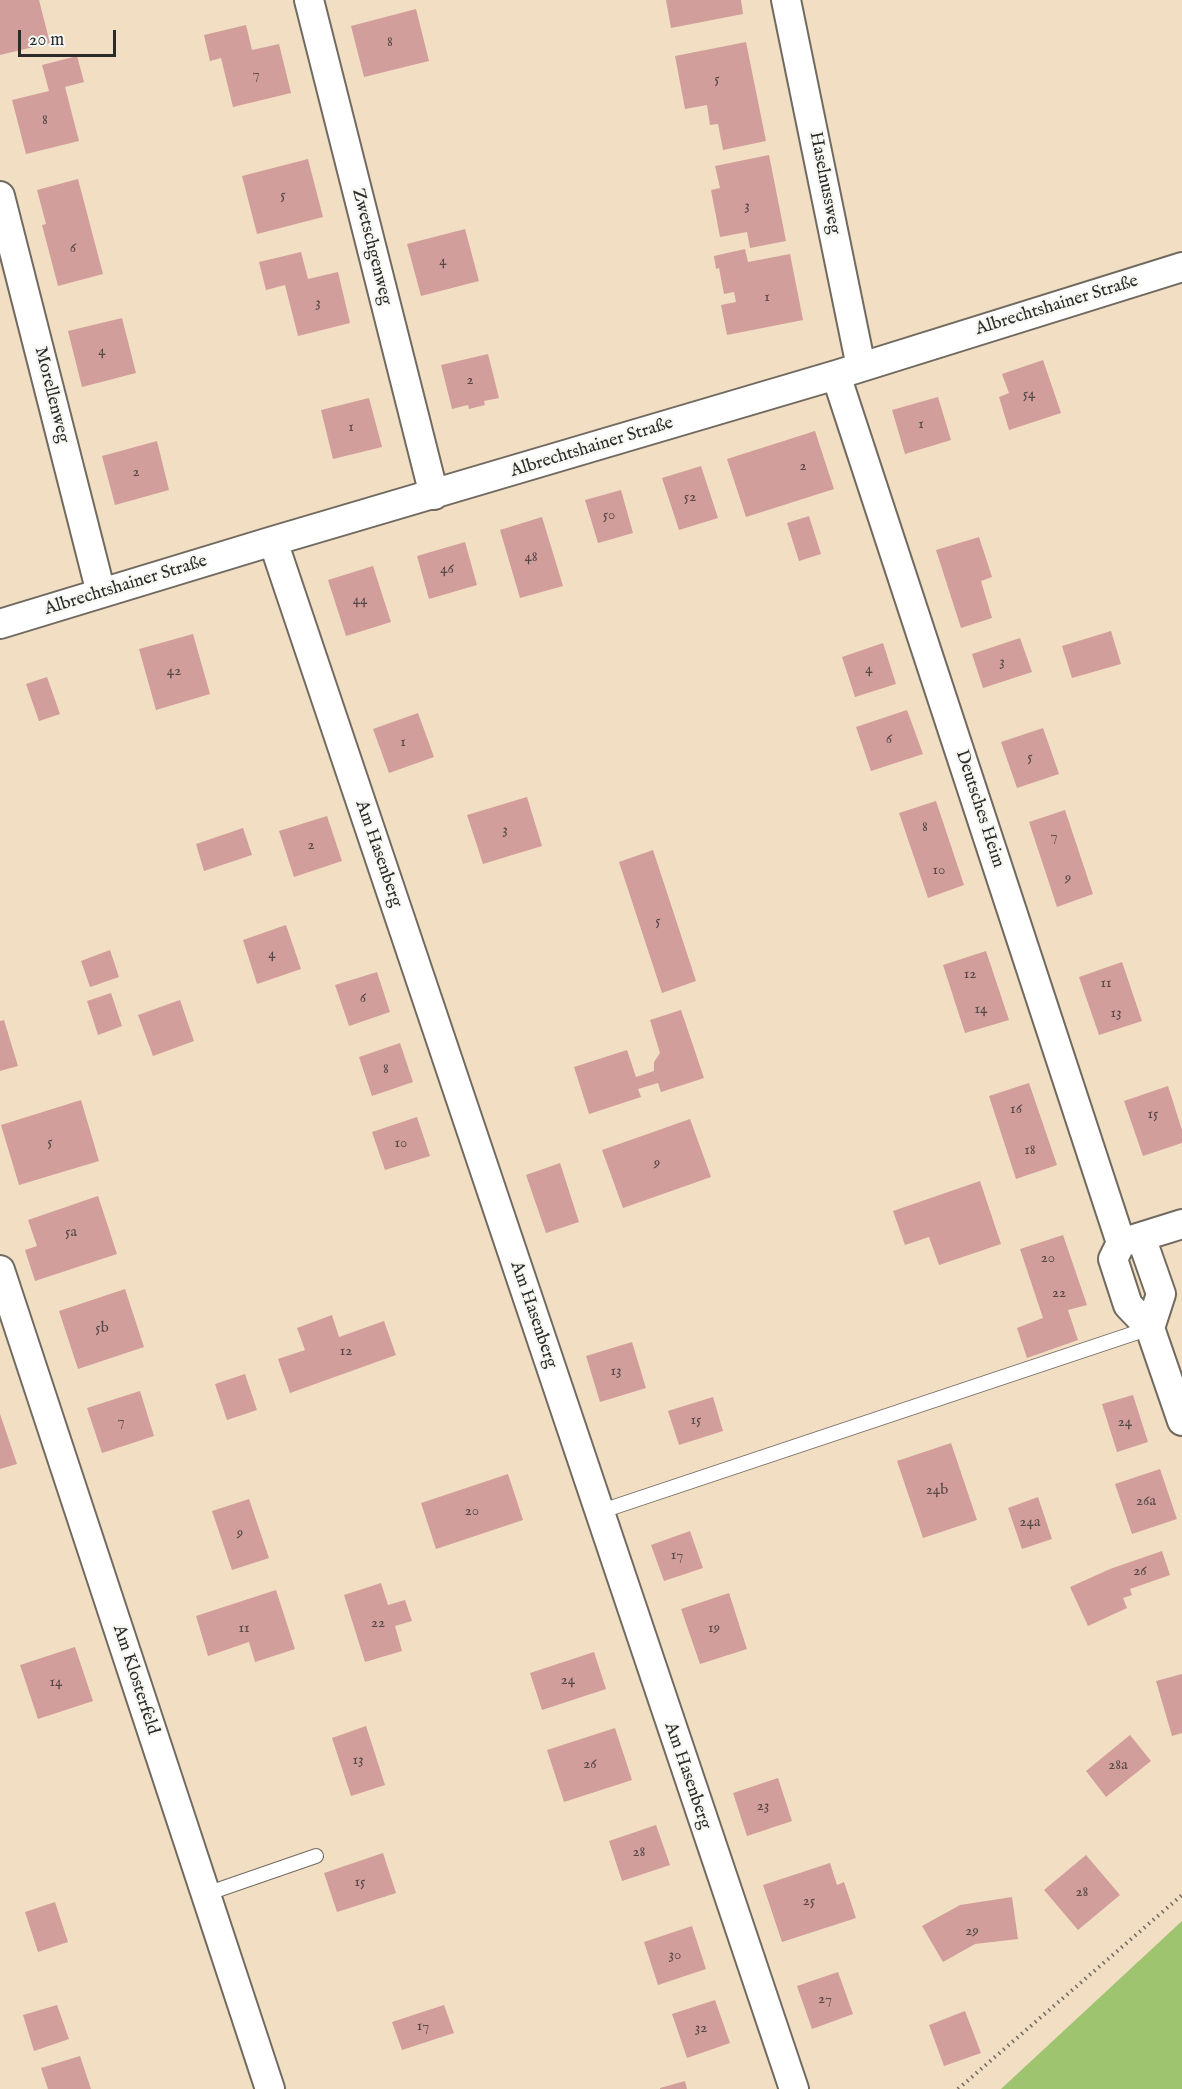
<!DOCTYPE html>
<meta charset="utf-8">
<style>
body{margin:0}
#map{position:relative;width:1182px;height:2089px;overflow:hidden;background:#f2dec3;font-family:"IM FELL English",serif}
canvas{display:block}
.scale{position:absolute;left:18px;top:30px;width:98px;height:27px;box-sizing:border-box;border:3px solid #2b2b2b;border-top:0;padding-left:8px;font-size:18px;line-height:21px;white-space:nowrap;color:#2b2b2b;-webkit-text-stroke:4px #f6f6f2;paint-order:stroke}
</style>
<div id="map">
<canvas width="1182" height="2089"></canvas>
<div class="scale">20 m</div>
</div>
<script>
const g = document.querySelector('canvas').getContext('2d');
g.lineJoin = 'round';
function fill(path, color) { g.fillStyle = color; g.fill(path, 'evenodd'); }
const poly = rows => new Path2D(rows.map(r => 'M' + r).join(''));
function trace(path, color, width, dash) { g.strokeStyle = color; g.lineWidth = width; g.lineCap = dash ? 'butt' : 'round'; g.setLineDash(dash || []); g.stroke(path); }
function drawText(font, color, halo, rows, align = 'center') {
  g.font = font + ' "IM FELL English",serif'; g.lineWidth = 4.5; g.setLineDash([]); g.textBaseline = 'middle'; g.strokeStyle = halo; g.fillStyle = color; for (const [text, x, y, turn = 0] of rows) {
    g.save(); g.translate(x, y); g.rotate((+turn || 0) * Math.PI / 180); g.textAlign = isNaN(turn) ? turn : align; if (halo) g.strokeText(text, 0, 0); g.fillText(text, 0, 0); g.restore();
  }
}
const green = poly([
 [1182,1921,1182,2089,1001,2089]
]);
const building = poly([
 [0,0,39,0,50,43,0,55],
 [666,0,741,0,743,14,671,28],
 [416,9,429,61,364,77,351,26],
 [246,25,252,50,279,44,291,93,233,107,221,58,210,61,204,35],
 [746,42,766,141,723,150,718,124,710,125,707,105,685,109,675,56],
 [77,56,84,82,65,87,79,141,26,154,12,100,49,91,42,65],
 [769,155,786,241,750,248,747,232,720,237,711,190,720,188,715,166],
 [308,159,323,217,257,234,242,176],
 [78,179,103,274,58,286,42,225,46,224,37,190],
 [465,229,479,281,421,296,407,244],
 [745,249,748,262,790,254,803,320,727,335,721,305,736,302,734,292,724,294,719,268,716,269,714,256],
 [301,252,308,279,338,272,350,323,298,336,285,285,266,290,259,262],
 [122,318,136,373,82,387,68,331],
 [488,354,499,398,484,401,485,405,469,409,468,405,452,409,441,365],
 [1043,360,1061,413,1009,430,999,397,1009,393,1002,374],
 [938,397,951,440,905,454,892,410],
 [369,398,382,447,333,459,321,410],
 [815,431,834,489,746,517,727,459],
 [157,441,169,490,115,505,102,456],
 [701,466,718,518,679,530,662,478],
 [621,490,633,533,598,543,585,500],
 [809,516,821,554,799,561,787,523],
 [542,517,563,586,520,598,500,530],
 [979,537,992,577,981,581,992,618,961,628,936,550],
 [465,542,477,585,429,599,417,556],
 [373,566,391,622,346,636,328,580],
 [1111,631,1121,664,1072,678,1062,646],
 [193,634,210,694,156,710,139,649],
 [1020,638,1032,672,983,688,972,654],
 [883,643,896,684,855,697,842,657],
 [47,677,60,714,39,721,26,684],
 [907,710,923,754,871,771,856,727],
 [418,713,434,757,389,773,373,729],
 [1043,728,1059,774,1017,788,1001,742],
 [527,797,542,846,483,864,467,815],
 [936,801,964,885,928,898,899,813],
 [1065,810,1093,894,1057,907,1029,822],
 [327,816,342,861,294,877,279,831],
 [243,828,252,855,204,871,196,844],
 [653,850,696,981,662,993,619,862],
 [286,925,301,969,257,984,243,940],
 [110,950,119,977,90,987,81,961],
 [986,951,1009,1020,965,1033,943,965],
 [1122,962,1142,1021,1099,1035,1079,977],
 [377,972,390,1012,349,1026,335,985],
 [111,993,122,1026,98,1035,87,1001],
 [180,1000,194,1041,153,1056,138,1015],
 [681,1010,704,1078,661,1092,658,1083,638,1089,641,1097,589,1114,574,1067,627,1050,636,1077,654,1071,654,1062,660,1053,650,1020],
 [4,1020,18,1066,0,1071,0,1021],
 [400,1043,413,1082,372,1096,359,1057],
 [1029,1083,1057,1165,1016,1179,989,1096],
 [1168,1086,1182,1130,1182,1143,1143,1156,1124,1101],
 [81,1100,99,1161,19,1185,1,1125],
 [417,1117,430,1156,385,1170,372,1132],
 [690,1119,711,1177,623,1208,602,1150],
 [560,1163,579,1222,546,1233,526,1175],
 [980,1181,1001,1244,939,1265,929,1237,905,1245,893,1211],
 [98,1196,117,1254,35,1281,25,1250,37,1246,28,1220],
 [1063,1235,1087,1305,1068,1310,1078,1340,1027,1358,1017,1328,1043,1318,1020,1249],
 [125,1289,144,1347,78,1369,59,1311],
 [332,1315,339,1337,384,1321,396,1355,290,1393,278,1359,305,1350,297,1328],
 [632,1342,646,1388,600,1402,586,1356],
 [245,1374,257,1410,227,1420,215,1384],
 [140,1391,154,1436,102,1453,87,1408],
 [1133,1395,1148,1442,1117,1452,1102,1404],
 [713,1397,723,1431,679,1445,668,1411],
 [0,1414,17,1464,0,1469],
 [951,1443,977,1520,923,1538,897,1461],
 [1160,1469,1177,1519,1132,1534,1115,1484],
 [508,1474,523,1520,436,1549,421,1503],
 [1038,1497,1052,1539,1022,1549,1008,1508],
 [249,1499,269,1558,232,1570,212,1511],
 [690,1531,703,1568,664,1581,651,1545],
 [1162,1551,1170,1575,1130,1589,1132,1595,1123,1598,1127,1608,1088,1626,1070,1587,1110,1569],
 [381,1583,388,1605,405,1600,412,1621,395,1626,402,1651,365,1662,344,1595],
 [276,1590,295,1649,255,1662,249,1642,208,1656,196,1616],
 [729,1593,747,1649,700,1664,681,1609],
 [75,1647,93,1701,38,1719,20,1665],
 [594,1652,606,1689,542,1710,530,1673],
 [1182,1674,1182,1733,1172,1736,1156,1681],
 [366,1726,385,1785,351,1796,332,1738],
 [615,1728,632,1780,564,1802,547,1750],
 [1130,1735,1151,1761,1106,1797,1086,1771],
 [778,1778,792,1821,747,1836,733,1793],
 [656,1825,670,1865,622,1881,609,1841],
 [383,1853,396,1893,337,1912,324,1873],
 [1086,1855,1120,1895,1078,1930,1044,1890],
 [830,1863,837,1885,844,1882,856,1918,782,1942,763,1885],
 [1012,1897,1018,1939,975,1944,943,1962,922,1926,960,1905],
 [55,1902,68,1942,38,1952,25,1912],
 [692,1926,706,1969,658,1985,644,1942],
 [838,1972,853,2014,812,2029,797,1986],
 [715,2000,730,2043,687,2058,672,2014],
 [57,2005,69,2039,34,2051,23,2015],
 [444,2005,454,2033,402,2050,392,2022],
 [965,2011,981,2053,944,2066,929,2025],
 [80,2056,91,2089,48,2089,41,2068],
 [685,2081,687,2089,660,2089,660,2088]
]);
const path = poly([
 [958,2089,1182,1895]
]);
const service = poly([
 [599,1512,1150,1328],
 [206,1894,316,1856]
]);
const minor = poly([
 [309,0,434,495],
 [786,0,861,367],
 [0,196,101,593],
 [836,375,1121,1243],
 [273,541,794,2089],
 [0,624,273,541,836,375,1182,267],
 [1182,1224,1121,1243,1113,1259,1128,1305,1150,1328,1182,1421],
 [1141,1237,1161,1294,1150,1328],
 [0,1270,270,2089]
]);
const numberNames = [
 ["8",390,43],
 ["7",256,75],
 ["5",717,80],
 ["8",45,121],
 ["5",283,196],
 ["3",747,207],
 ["6",73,249],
 ["4",443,262],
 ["1",767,298],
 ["3",318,304],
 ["4",102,352],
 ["2",470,381],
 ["54",1029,395],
 ["1",921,425],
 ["1",351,428],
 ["2",803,467],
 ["2",136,473],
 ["52",690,498],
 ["50",609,516],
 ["48",531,558],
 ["46",447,570],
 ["44",360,601],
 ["3",1002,663],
 ["4",869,670],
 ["42",174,672],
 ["6",889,740],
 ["1",403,743],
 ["5",1030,758],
 ["8",925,828],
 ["3",505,831],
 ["7",1054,837],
 ["2",311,846],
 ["10",939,871],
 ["9",1068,879],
 ["5",658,922],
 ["4",272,955],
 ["12",970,975],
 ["11",1106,984],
 ["6",363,999],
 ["14",981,1010],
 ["13",1116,1014],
 ["8",386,1070],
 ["16",1016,1110],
 ["15",1153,1115],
 ["5",50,1143],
 ["10",401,1144],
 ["18",1030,1151],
 ["9",657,1164],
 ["5a",71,1233],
 ["20",1048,1259],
 ["22",1059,1294],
 ["5b",102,1329],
 ["12",346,1352],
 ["13",616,1372],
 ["15",696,1421],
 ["7",121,1422],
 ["24",1125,1423],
 ["24b",937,1491],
 ["26a",1146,1502],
 ["20",472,1512],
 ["24a",1030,1523],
 ["9",240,1534],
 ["17",677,1556],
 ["26",1140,1572],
 ["22",378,1624],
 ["11",244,1629],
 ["19",714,1629],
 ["24",568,1681],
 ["14",56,1683],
 ["13",358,1761],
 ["26",590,1765],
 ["28a",1118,1766],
 ["23",763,1807],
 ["28",639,1853],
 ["15",360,1883],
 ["28",1082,1893],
 ["25",809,1902],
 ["29",972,1932],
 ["30",675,1956],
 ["27",825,2000],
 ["17",423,2027],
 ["32",701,2029]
];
const streetNames = [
 ["Haselnussweg",824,183,79],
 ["Zwetschgenweg",371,247,76],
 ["Albrechtshainer Straße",1057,306,-17],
 ["Morellenweg",51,395,76],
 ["Albrechtshainer Straße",592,448,-17],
 ["Albrechtshainer Straße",126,586,-17],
 ["Deutsches Heim",979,809,72],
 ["Am Hasenberg",378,854,71],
 ["Am Hasenberg",533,1315,71],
 ["Am Klosterfeld",135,1680,72],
 ["Am Hasenberg",687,1776,71]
];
fill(green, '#9ec46f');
fill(building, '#d29e9b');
trace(service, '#716a60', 16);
trace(minor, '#716a60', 32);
trace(path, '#716a60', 4, [1.5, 4.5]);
trace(service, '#fff', 14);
trace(minor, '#fff', 28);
drawText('15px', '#554847', null, numberNames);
drawText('18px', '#2b2b2b', '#f6f6f2', streetNames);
</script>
